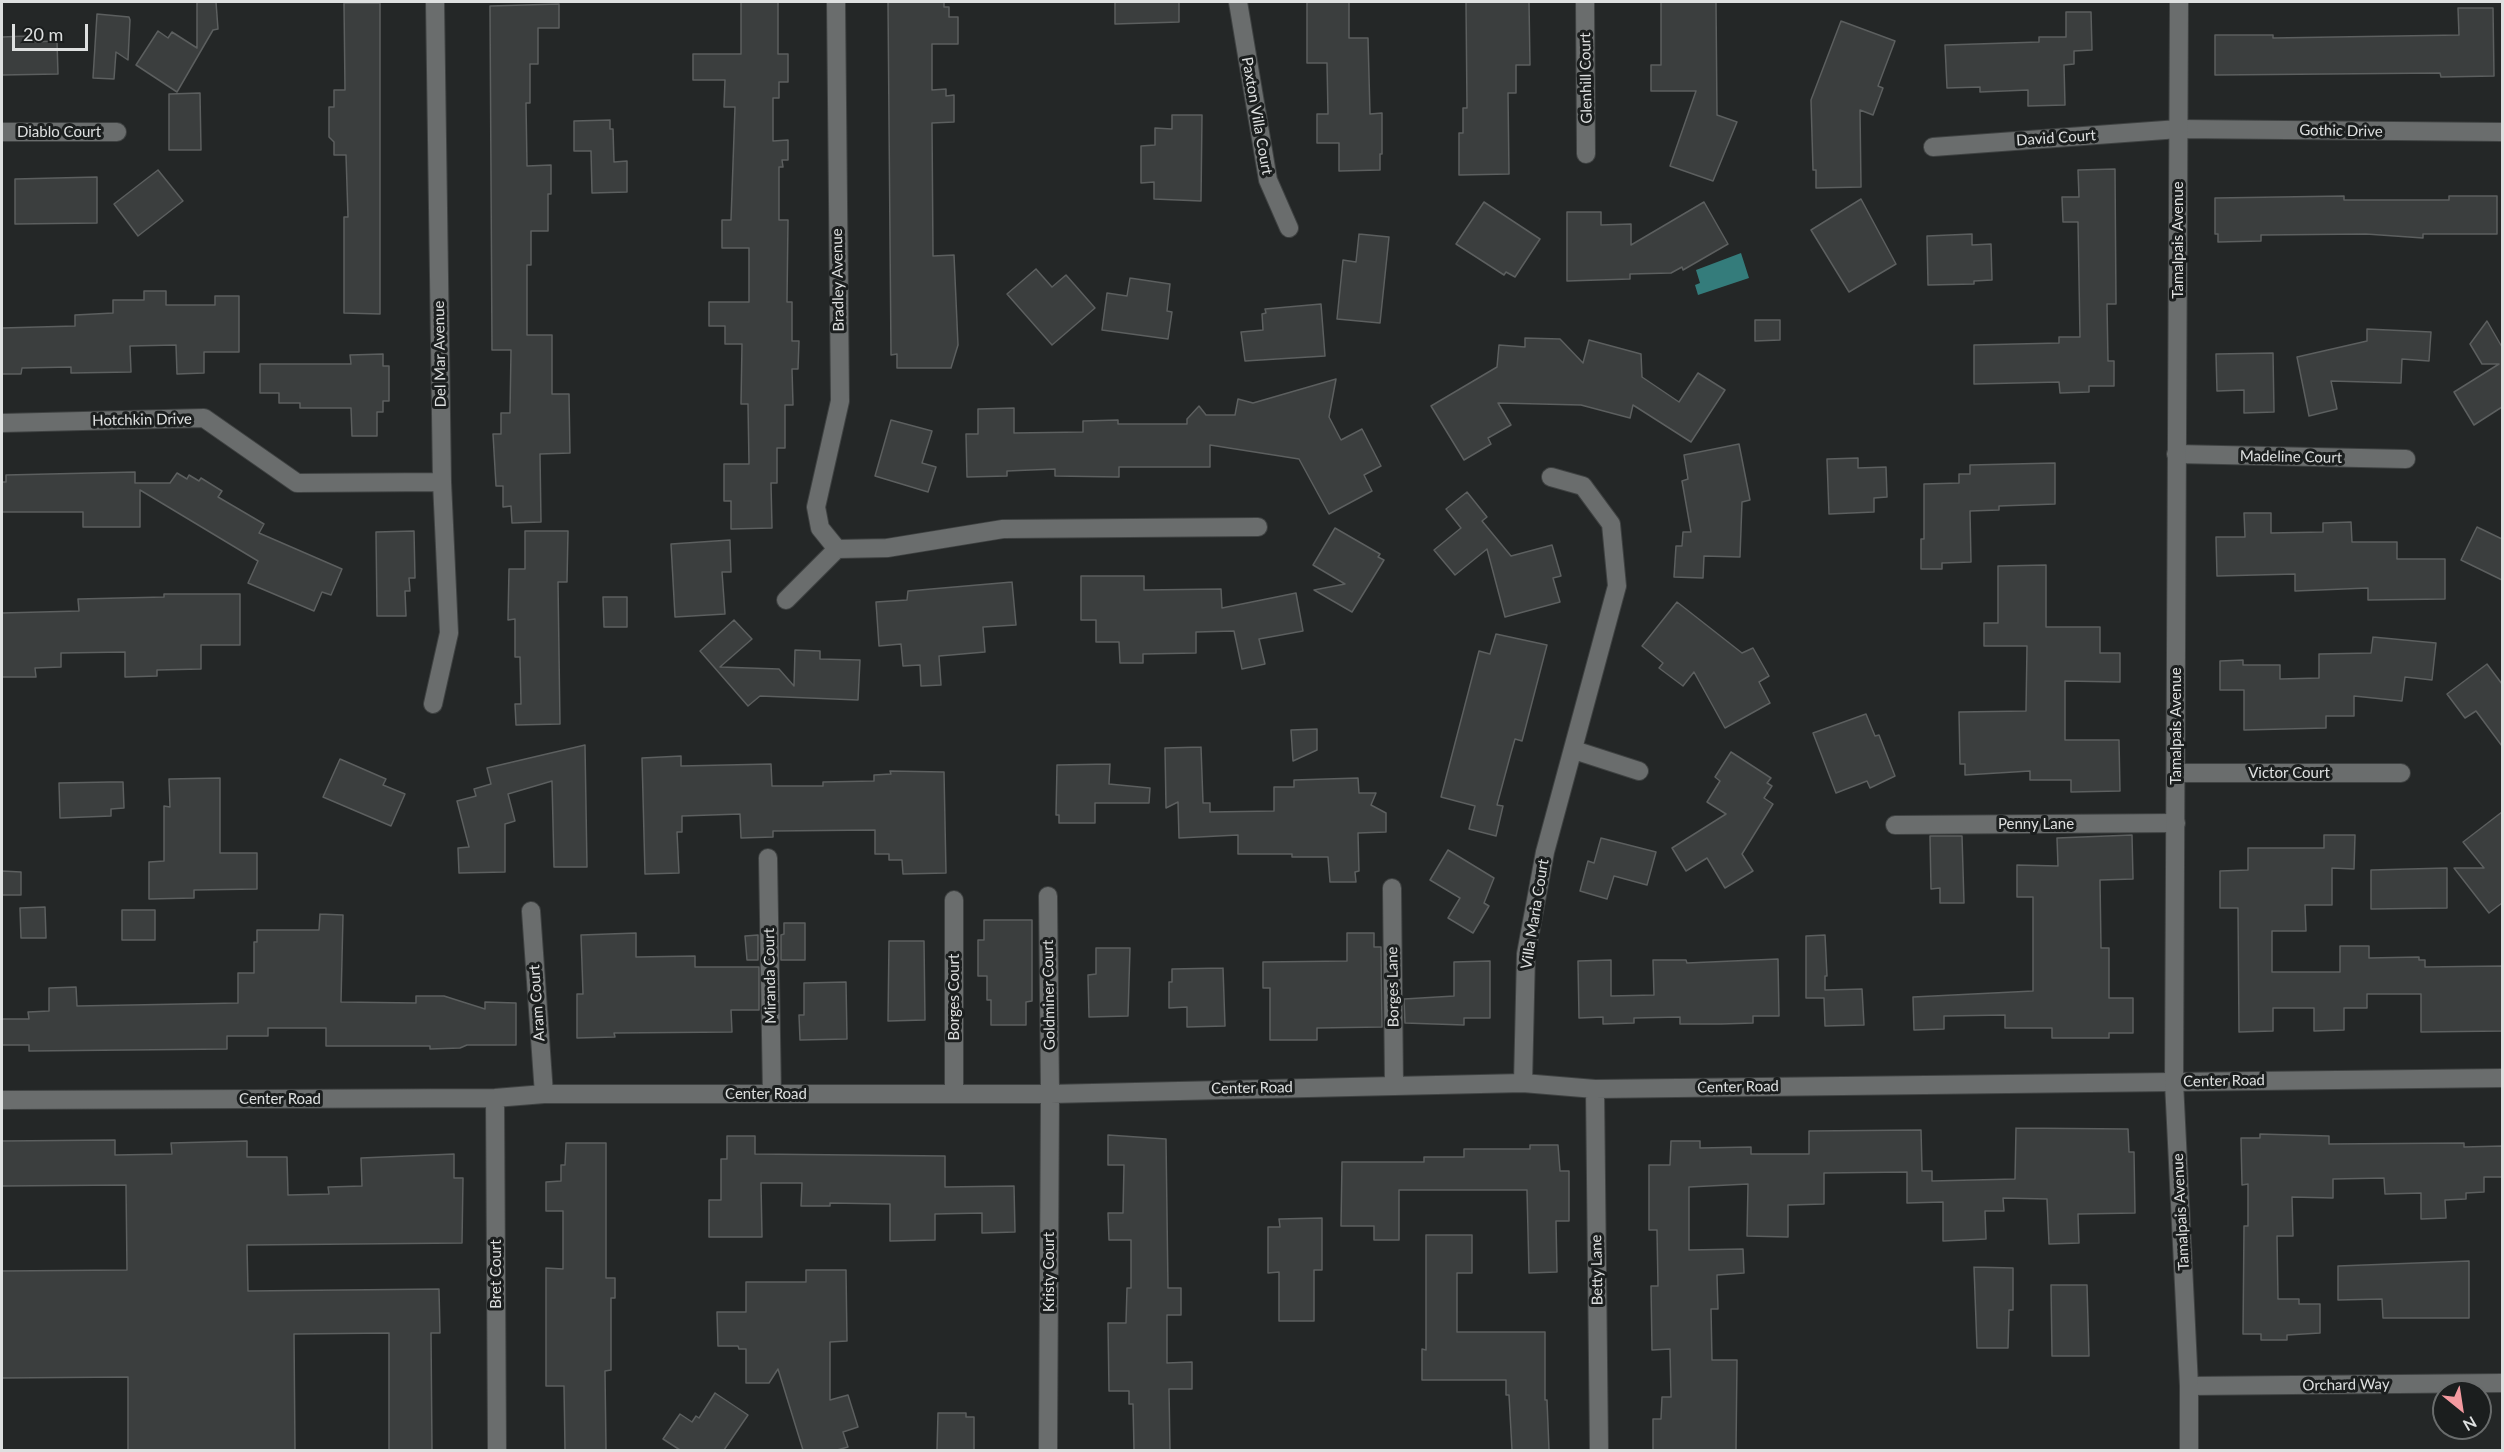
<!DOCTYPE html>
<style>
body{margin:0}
#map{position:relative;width:2504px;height:1452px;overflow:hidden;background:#242727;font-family:Lato,sans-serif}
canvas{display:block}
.frame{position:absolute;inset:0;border:3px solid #dee0e0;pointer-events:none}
.north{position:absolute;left:2432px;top:1380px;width:60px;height:60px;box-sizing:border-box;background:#1b1e1e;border:2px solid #696c6c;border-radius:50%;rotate:150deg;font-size:16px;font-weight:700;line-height:24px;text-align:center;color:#dee0e0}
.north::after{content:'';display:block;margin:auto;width:21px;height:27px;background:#f49aa0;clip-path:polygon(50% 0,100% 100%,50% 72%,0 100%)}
.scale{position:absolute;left:12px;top:24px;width:76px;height:27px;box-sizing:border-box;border:3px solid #dee0e0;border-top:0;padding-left:8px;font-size:18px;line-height:21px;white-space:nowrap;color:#dee0e0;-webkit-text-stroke:4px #1b1e1e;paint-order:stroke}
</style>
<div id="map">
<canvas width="2504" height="1452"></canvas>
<div class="frame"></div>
<div class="north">N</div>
<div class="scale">20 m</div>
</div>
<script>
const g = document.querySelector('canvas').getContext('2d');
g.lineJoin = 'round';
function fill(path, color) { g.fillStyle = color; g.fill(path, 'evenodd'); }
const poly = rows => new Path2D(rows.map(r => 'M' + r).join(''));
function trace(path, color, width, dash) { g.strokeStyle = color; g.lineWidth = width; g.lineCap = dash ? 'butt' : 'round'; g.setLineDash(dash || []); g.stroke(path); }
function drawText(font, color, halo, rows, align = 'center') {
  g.font = font + ' Lato,sans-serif'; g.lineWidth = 6; g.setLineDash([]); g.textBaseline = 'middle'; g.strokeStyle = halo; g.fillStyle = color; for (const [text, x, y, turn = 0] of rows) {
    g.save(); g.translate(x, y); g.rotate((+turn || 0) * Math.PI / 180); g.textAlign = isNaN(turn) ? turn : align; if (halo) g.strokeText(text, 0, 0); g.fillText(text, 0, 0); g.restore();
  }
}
const water = poly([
 [1741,253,1749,278,1698,295,1695,285,1700,283,1696,270]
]);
const building = poly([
 [197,2,216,2,218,29,213,30,177,92,136,65,158,31,168,38,172,32,197,48,197,2],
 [741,2,778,2,778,54,788,54,788,82,779,82,779,98,773,98,773,141,788,140,788,160,782,160,783,167,779,167,779,220,788,220,787,302,792,302,792,341,799,341,798,369,792,369,793,405,785,405,785,448,777,448,777,483,771,483,772,528,731,529,731,501,724,501,724,464,749,464,748,404,741,404,742,344,725,344,725,326,709,326,709,302,749,302,749,248,722,248,722,220,731,220,735,107,724,107,725,80,693,80,693,54,741,54,741,2],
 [888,2,944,2,944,7,949,7,949,17,958,17,958,44,932,44,932,90,946,89,946,96,954,95,954,122,932,123,933,256,954,255,958,345,951,368,897,368,897,354,891,355,888,2],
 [1115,2,1179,2,1179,22,1115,24,1115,2],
 [1307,2,1349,2,1349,38,1368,38,1370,114,1382,113,1382,154,1380,154,1380,170,1339,171,1339,143,1317,143,1317,114,1328,114,1327,63,1307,63,1307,2],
 [1466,2,1529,2,1530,65,1516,65,1516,93,1508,93,1509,174,1459,175,1459,133,1463,133,1463,108,1467,108,1466,2],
 [1661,2,1716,2,1717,115,1737,122,1713,181,1670,166,1696,91,1651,91,1651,65,1661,65,1661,2],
 [344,3,380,3,380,314,344,313,344,217,348,217,346,155,334,155,334,142,329,137,329,107,334,107,334,90,345,90,344,3],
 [559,4,559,28,538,28,538,64,530,64,530,103,526,103,527,166,551,165,551,194,548,194,548,231,531,231,531,265,527,265,527,335,552,335,552,394,569,394,570,453,540,454,541,522,512,523,511,506,503,507,503,486,496,486,493,434,501,434,501,413,510,413,511,350,492,350,490,6,559,4],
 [2458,8,2493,8,2494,76,2441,77,2440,73,2215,75,2215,35,2273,35,2273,38,2459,35,2458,8],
 [2066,12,2091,12,2092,50,2074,51,2074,64,2064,65,2065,105,2028,106,2028,90,1980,92,1980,87,1947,88,1945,45,2039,42,2039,37,2066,37,2066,12],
 [97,14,129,17,130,20,128,60,116,52,114,79,93,78,97,14],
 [1841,21,1895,41,1878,86,1883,88,1873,115,1860,110,1861,187,1816,188,1816,170,1813,170,1811,100,1841,21],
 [27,36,28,42,57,41,58,74,2,75,2,37,27,36],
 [200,93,201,150,169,150,169,94,200,93],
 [1172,115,1202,115,1201,201,1154,199,1154,182,1141,183,1141,146,1155,145,1155,128,1172,129,1172,115],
 [610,120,610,129,613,129,614,162,627,161,627,192,592,193,591,151,574,151,574,121,610,120],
 [2115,169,2116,304,2107,304,2108,361,2114,361,2114,386,2089,386,2089,392,2060,393,2059,382,1974,384,1974,345,2059,343,2059,337,2080,337,2078,222,2063,222,2062,197,2079,197,2078,170,2115,169],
 [158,170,183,201,138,236,114,204,158,170],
 [97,177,97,223,15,224,15,179,97,177],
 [2344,196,2344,200,2449,200,2449,196,2497,196,2497,234,2423,234,2423,238,2366,234,2261,235,2261,241,2218,242,2218,234,2215,234,2215,198,2344,196],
 [1861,199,1896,264,1849,292,1811,230,1861,199],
 [1484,202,1540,239,1515,277,1506,272,1504,275,1456,244,1484,202],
 [1704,202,1728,244,1683,270,1682,267,1671,273,1630,274,1630,279,1567,281,1567,212,1601,212,1601,225,1631,224,1631,245,1704,202],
 [1359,234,1389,237,1380,323,1337,319,1343,260,1356,262,1359,234],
 [1972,234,1972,245,1991,244,1992,280,1974,281,1974,284,1928,285,1927,236,1972,234],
 [1036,269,1052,287,1066,275,1095,308,1052,345,1007,294,1036,269],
 [1130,278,1170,284,1167,311,1172,312,1168,339,1102,330,1107,293,1127,296,1130,278],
 [144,291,166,291,166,305,215,305,215,296,239,296,239,352,204,352,204,373,177,374,176,345,130,346,131,372,71,373,71,367,22,368,21,374,2,374,2,328,75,326,75,315,113,313,113,300,144,300,144,291],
 [1321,304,1325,356,1245,361,1241,332,1263,330,1262,314,1266,313,1265,309,1321,304],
 [1755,320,1780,320,1780,340,1755,341,1755,320],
 [2487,321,2502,347,2502,407,2474,425,2454,392,2499,364,2482,364,2470,344,2487,321],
 [2367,329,2431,332,2429,361,2402,359,2401,383,2331,381,2337,409,2309,416,2297,357,2367,341,2367,329],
 [1525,338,1560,339,1583,363,1589,340,1641,354,1642,377,1679,402,1698,373,1725,390,1691,442,1633,405,1630,418,1581,405,1498,403,1511,425,1488,438,1491,444,1464,460,1431,406,1497,367,1499,345,1525,347,1525,338],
 [2273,353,2274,412,2244,413,2244,390,2217,391,2216,354,2273,353],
 [383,354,383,366,389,366,389,401,383,401,383,412,377,412,377,436,352,436,351,408,300,408,300,403,279,403,279,393,260,393,260,364,351,364,350,355,383,354],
 [1336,379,1329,417,1341,440,1362,429,1381,466,1364,475,1372,491,1329,514,1299,459,1210,445,1210,467,1119,467,1119,477,1055,476,1055,469,1007,471,1007,476,967,477,966,434,978,434,978,409,1014,408,1014,433,1083,432,1083,421,1118,420,1118,424,1187,424,1187,419,1199,406,1206,415,1235,415,1238,399,1253,403,1336,379],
 [891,420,932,431,922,463,936,467,928,492,875,476,891,420],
 [1739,444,1750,500,1742,502,1740,557,1704,556,1703,578,1674,577,1676,546,1682,546,1683,532,1691,532,1682,481,1688,479,1684,455,1739,444],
 [1858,458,1858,468,1886,467,1887,497,1874,498,1874,512,1829,514,1827,459,1858,458],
 [2055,463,2055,504,1999,506,1999,510,1970,511,1971,562,1942,563,1942,569,1921,569,1921,539,1924,539,1924,484,1959,483,1959,474,1970,474,1970,465,2055,463],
 [135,472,135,483,170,483,177,473,187,479,189,475,199,481,201,478,222,491,218,497,264,524,259,533,342,569,331,595,322,592,314,611,248,583,258,561,140,490,140,527,83,527,83,512,2,512,2,482,6,482,6,475,135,472],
 [1467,492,1487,517,1482,521,1511,556,1552,545,1561,576,1553,578,1560,602,1505,617,1487,549,1455,575,1434,550,1461,528,1446,509,1467,492],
 [2244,513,2271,513,2271,533,2323,532,2323,523,2351,522,2352,542,2397,542,2397,559,2445,559,2445,599,2368,600,2368,588,2295,591,2295,574,2217,576,2216,537,2245,537,2244,513],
 [2477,527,2502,539,2502,580,2461,560,2477,527],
 [1335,528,1380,554,1378,557,1384,560,1352,612,1314,590,1345,584,1313,565,1335,528],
 [414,531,415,578,409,578,410,591,405,591,406,616,377,616,376,532,414,531],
 [525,531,568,531,567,582,558,582,560,724,516,725,515,704,521,704,520,657,515,657,515,619,508,620,509,569,525,569,525,531],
 [730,540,731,572,722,572,725,614,675,617,671,544,730,540],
 [2046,565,2046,627,2100,627,2100,653,2120,653,2120,682,2065,681,2065,740,2119,740,2120,791,2071,792,2071,780,2030,780,2030,771,1965,775,1965,764,1960,764,1959,712,2026,711,2027,646,1984,646,1984,623,1998,623,1998,566,2046,565],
 [1081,576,1144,576,1144,590,1221,589,1222,608,1296,593,1303,631,1259,639,1265,664,1242,669,1234,631,1196,632,1196,653,1143,654,1143,663,1120,663,1119,642,1096,642,1096,620,1081,620,1081,576],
 [1012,582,1016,625,983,627,985,652,939,656,941,685,921,686,920,665,903,666,901,644,879,646,876,602,907,600,908,591,1012,582],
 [164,594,240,594,240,645,201,645,201,669,157,670,157,676,125,677,125,652,61,653,61,667,35,668,36,677,2,677,2,613,79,611,78,599,164,597,164,594],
 [603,597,627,597,627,627,604,627,603,597],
 [1677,602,1742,653,1753,648,1769,676,1759,682,1770,703,1725,728,1694,672,1683,686,1659,668,1663,663,1642,646,1677,602],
 [734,620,752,639,720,667,779,669,794,686,795,650,820,651,820,659,860,660,858,700,760,696,748,706,700,651,734,620],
 [1496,634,1547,645,1522,741,1515,739,1511,753,1497,805,1503,806,1496,836,1469,829,1475,806,1441,797,1479,651,1490,654,1496,634],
 [2373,637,2436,643,2432,680,2405,677,2402,701,2354,696,2354,716,2326,716,2326,728,2244,730,2244,690,2220,690,2220,661,2243,660,2243,665,2280,665,2280,679,2319,678,2319,654,2371,653,2373,637],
 [2487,664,2502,684,2502,746,2476,711,2465,718,2447,694,2487,664],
 [1866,714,1875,736,1879,735,1895,776,1870,788,1867,781,1836,793,1813,733,1866,714],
 [1317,729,1317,750,1293,761,1291,730,1317,729],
 [585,745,587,867,554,867,552,781,508,794,515,821,505,824,505,872,459,873,458,848,469,847,457,801,476,796,474,789,491,784,487,768,585,745],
 [1201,747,1203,803,1210,803,1210,812,1274,811,1274,787,1294,787,1294,780,1358,778,1359,793,1376,793,1371,805,1386,813,1386,832,1358,833,1359,871,1355,872,1356,882,1330,882,1328,857,1292,857,1292,854,1238,854,1238,835,1179,838,1178,802,1166,808,1165,748,1201,747],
 [1731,752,1771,778,1767,783,1772,786,1764,798,1773,804,1742,854,1753,871,1725,888,1707,858,1686,871,1672,848,1726,814,1707,802,1720,781,1715,777,1731,752],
 [681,756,681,766,771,764,772,786,823,786,823,782,874,781,874,775,891,774,890,771,944,772,946,873,903,874,902,860,889,860,889,854,875,854,875,830,773,831,773,837,741,838,740,814,682,816,682,832,677,832,679,873,645,874,642,758,681,756],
 [340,759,386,779,383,785,405,794,391,826,323,797,340,759],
 [1110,764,1109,784,1150,788,1149,803,1095,803,1095,823,1059,823,1059,815,1056,815,1057,765,1110,764],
 [220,778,220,853,257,853,257,889,194,890,194,898,149,899,149,862,164,861,164,806,170,807,169,779,220,778],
 [110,782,123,782,124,808,111,809,111,816,60,818,59,783,110,782],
 [2502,812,2502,903,2489,913,2454,868,2484,868,2463,842,2502,812],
 [2132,835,2133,879,2100,880,2101,948,2109,948,2109,998,2133,998,2133,1033,2109,1033,2109,1038,2052,1038,2052,1028,2005,1028,2005,1015,1944,1016,1944,1029,1914,1030,1913,997,2033,991,2033,897,2017,897,2017,865,2058,866,2057,838,2132,835],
 [2324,835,2355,835,2354,869,2332,868,2332,905,2305,905,2306,931,2272,931,2272,972,2340,972,2340,946,2369,946,2369,958,2419,957,2419,960,2425,960,2425,967,2502,966,2502,1031,2421,1032,2421,994,2367,994,2367,1008,2344,1008,2344,1030,2314,1031,2314,1008,2273,1008,2273,1031,2239,1032,2238,908,2220,908,2220,871,2248,870,2248,848,2324,848,2324,835],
 [1930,836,1962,836,1964,903,1940,903,1940,888,1931,889,1930,836],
 [1601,838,1656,852,1647,885,1614,876,1607,899,1580,891,1588,861,1594,863,1601,838],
 [1448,850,1494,878,1484,903,1489,906,1473,933,1448,918,1460,898,1430,880,1448,850],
 [2447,868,2447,908,2371,909,2371,870,2447,868],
 [2,871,21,872,21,895,2,895,2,871],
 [45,907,46,938,21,938,20,908,45,907],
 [122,910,155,910,155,940,122,940,122,910],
 [320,914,343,915,341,1002,416,1003,416,996,444,996,485,1009,485,1002,516,1003,516,1045,467,1045,460,1048,430,1049,430,1046,326,1046,326,1028,268,1028,268,1036,227,1036,227,1049,29,1051,29,1045,2,1045,2,1019,29,1019,28,1012,49,1011,49,988,76,987,77,1006,238,1003,238,973,254,973,254,942,257,942,257,930,319,930,320,914],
 [984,920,1032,920,1032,1001,1026,1002,1026,1025,991,1025,991,1000,987,1000,987,976,978,976,978,940,984,940,984,920],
 [784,923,805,923,805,960,781,960,781,935,784,934,784,923],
 [636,933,636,957,695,956,695,967,759,967,759,1010,731,1010,732,1032,614,1033,615,1037,577,1038,577,994,583,994,581,935,636,933],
 [1347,933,1374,933,1374,947,1381,947,1382,1027,1317,1028,1317,1040,1270,1040,1270,988,1263,988,1263,962,1347,961,1347,933],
 [758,935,758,960,747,960,745,936,758,935],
 [1825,935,1827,976,1825,976,1825,990,1862,989,1864,1025,1825,1026,1824,998,1806,998,1806,936,1825,935],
 [889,941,924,941,925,1020,888,1021,889,941],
 [1096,948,1130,948,1128,1016,1089,1017,1088,975,1096,974,1096,948],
 [1778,959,1779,1016,1753,1016,1753,1023,1721,1024,1680,1024,1680,1017,1634,1018,1634,1023,1603,1024,1603,1017,1579,1018,1578,961,1611,960,1611,996,1654,995,1653,960,1686,960,1687,963,1778,959],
 [1490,961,1490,1018,1464,1018,1464,1025,1405,1023,1404,999,1454,996,1454,962,1490,961],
 [1223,968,1225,1026,1187,1027,1187,1007,1169,1008,1169,982,1172,982,1172,969,1223,968],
 [846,982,847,1039,800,1040,799,1015,804,1015,804,983,846,982],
 [2016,1128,2128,1129,2129,1152,2134,1152,2135,1213,2078,1214,2079,1243,2049,1244,2047,1199,2003,1198,2004,1211,1985,1211,1986,1239,1943,1241,1943,1202,1907,1203,1907,1172,1824,1173,1824,1204,1788,1205,1788,1237,1747,1236,1748,1184,1689,1187,1689,1250,1743,1249,1744,1273,1717,1275,1718,1309,1711,1309,1712,1360,1737,1360,1736,1450,1653,1450,1653,1419,1661,1419,1662,1397,1671,1397,1670,1349,1652,1350,1651,1286,1658,1286,1657,1230,1649,1230,1649,1165,1670,1165,1671,1141,1700,1141,1700,1148,1751,1147,1751,1154,1809,1154,1809,1131,1921,1130,1922,1171,1932,1171,1932,1181,2015,1179,2016,1128],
 [2260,1134,2329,1136,2329,1144,2464,1143,2464,1147,2502,1146,2502,1177,2484,1177,2484,1192,2466,1193,2466,1199,2445,1200,2446,1218,2421,1219,2421,1193,2385,1194,2384,1178,2333,1179,2333,1198,2292,1197,2293,1236,2277,1236,2278,1299,2299,1299,2299,1304,2320,1304,2320,1333,2287,1335,2287,1340,2261,1340,2261,1334,2243,1334,2244,1226,2248,1226,2248,1184,2242,1185,2241,1138,2260,1138,2260,1134],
 [1108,1135,1166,1139,1168,1288,1181,1288,1181,1315,1167,1315,1167,1363,1192,1362,1192,1389,1169,1389,1170,1450,1134,1450,1133,1404,1129,1404,1129,1391,1109,1391,1108,1323,1126,1323,1127,1288,1131,1288,1131,1240,1109,1240,1108,1213,1123,1213,1124,1165,1108,1165,1108,1135],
 [727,1136,755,1136,755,1154,945,1156,945,1187,1014,1186,1015,1232,982,1233,982,1213,935,1214,935,1240,890,1241,890,1204,830,1203,830,1206,801,1206,802,1183,761,1183,762,1237,709,1237,709,1200,721,1200,721,1159,727,1159,727,1136],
 [115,1140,115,1155,172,1154,171,1143,247,1141,247,1157,287,1157,288,1195,329,1194,328,1187,362,1186,361,1158,454,1154,454,1178,463,1178,462,1243,247,1245,248,1291,439,1289,440,1333,431,1333,432,1450,389,1450,389,1333,294,1334,295,1450,128,1450,128,1377,2,1378,2,1271,127,1270,126,1185,2,1186,2,1141,115,1140],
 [566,1143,606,1143,606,1278,615,1278,615,1298,611,1298,611,1370,605,1371,606,1450,565,1450,564,1386,546,1386,546,1268,563,1269,563,1211,546,1211,546,1182,561,1181,561,1165,565,1165,566,1143],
 [1530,1145,1558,1145,1560,1171,1569,1171,1569,1221,1556,1221,1557,1272,1529,1273,1527,1190,1399,1190,1399,1240,1374,1240,1374,1226,1341,1226,1342,1162,1424,1162,1424,1157,1464,1157,1464,1149,1530,1149,1530,1145],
 [1322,1218,1322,1270,1314,1270,1314,1321,1279,1321,1279,1272,1268,1273,1268,1227,1280,1227,1279,1219,1322,1218],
 [1426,1235,1472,1235,1472,1273,1457,1273,1457,1332,1545,1332,1545,1400,1547,1400,1549,1450,1512,1450,1509,1395,1506,1395,1506,1380,1422,1380,1422,1349,1426,1350,1426,1235],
 [2469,1261,2469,1318,2383,1318,2382,1299,2338,1300,2338,1266,2469,1261],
 [1974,1267,2013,1268,2013,1310,2009,1310,2008,1348,1977,1348,1974,1267],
 [806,1270,846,1270,847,1341,830,1342,830,1400,848,1395,858,1427,843,1432,848,1447,837,1450,803,1450,778,1369,769,1383,746,1383,746,1349,739,1349,738,1346,718,1346,717,1312,746,1312,746,1282,806,1282,806,1270],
 [2051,1285,2087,1285,2089,1356,2052,1356,2051,1285],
 [715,1393,748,1415,724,1450,680,1450,663,1439,680,1414,692,1422,696,1416,699,1418,715,1393],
 [938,1413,966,1413,966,1417,974,1417,974,1450,937,1450,938,1413]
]);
const street = poly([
 [836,2,840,401,816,507,820,528,837,549,887,548,1003,529,1258,527],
 [1238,2,1268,180,1289,228],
 [1585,2,1586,154],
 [2,132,117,132],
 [1933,147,2179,129,2502,132],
 [2,423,204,418,297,483,442,482],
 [2176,454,2406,459],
 [786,600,837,549],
 [433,704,449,633,442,482,435,2],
 [1574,750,1639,771],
 [2176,773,2401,773],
 [1895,825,2176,823],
 [768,858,772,1094],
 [1392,888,1394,1086],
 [1048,896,1050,1094,1048,1450],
 [954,900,954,1094],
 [531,911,544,1094],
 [1523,1083,1526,954,1545,852,1617,586,1611,524,1583,486,1551,477],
 [1595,1089,1599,1450],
 [495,1098,497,1450],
 [2,1100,495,1098,544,1094,1050,1094,1523,1083,1595,1089,2502,1078],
 [2189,1386,2502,1383]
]);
const secondary = poly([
 [2179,2,2174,1082,2189,1386,2189,1450]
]);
const streetNames = [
 ["Glenhill Court",1586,78,-91],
 ["Paxton Villa Court",1257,116,80],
 ["Gothic Drive",2341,131,1],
 ["Diablo Court",59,132],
 ["David Court",2056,138,-4],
 ["Tamalpais Avenue",2178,240,-90],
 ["Bradley Avenue",838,280,-91],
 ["Del Mar Avenue",440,354,-91],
 ["Hotchkin Drive",142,420,-1],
 ["Madeline Court",2291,457,1],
 ["Tamalpais Avenue",2176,726,-90],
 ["Victor Court",2289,773],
 ["Penny Lane",2036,824],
 ["Villa Maria Court",1535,914,-81],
 ["Miranda Court",770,976,-91],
 ["Borges Lane",1393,987,-91],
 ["Goldminer Court",1049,995,-91],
 ["Borges Court",954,997,-90],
 ["Aram Court",537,1003,-94],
 ["Center Road",2224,1081,-1],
 ["Center Road",1738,1087,-1],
 ["Center Road",1252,1088,-1],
 ["Center Road",766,1094],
 ["Center Road",280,1099],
 ["Tamalpais Avenue",2181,1212,-93],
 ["Betty Lane",1597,1270,-91],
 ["Kristy Court",1049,1272,-90],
 ["Bret Court",496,1274,-90],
 ["Orchard Way",2346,1385,-1]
];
fill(water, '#347c7b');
fill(building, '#3b3e3e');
trace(building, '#5c5f5f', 1.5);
trace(street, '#3f4242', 20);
trace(secondary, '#3f4242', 20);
trace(street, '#6a6d6d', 18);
trace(secondary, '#6a6d6d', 18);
drawText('15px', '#dee0e0', '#1b1e1e', streetNames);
</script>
